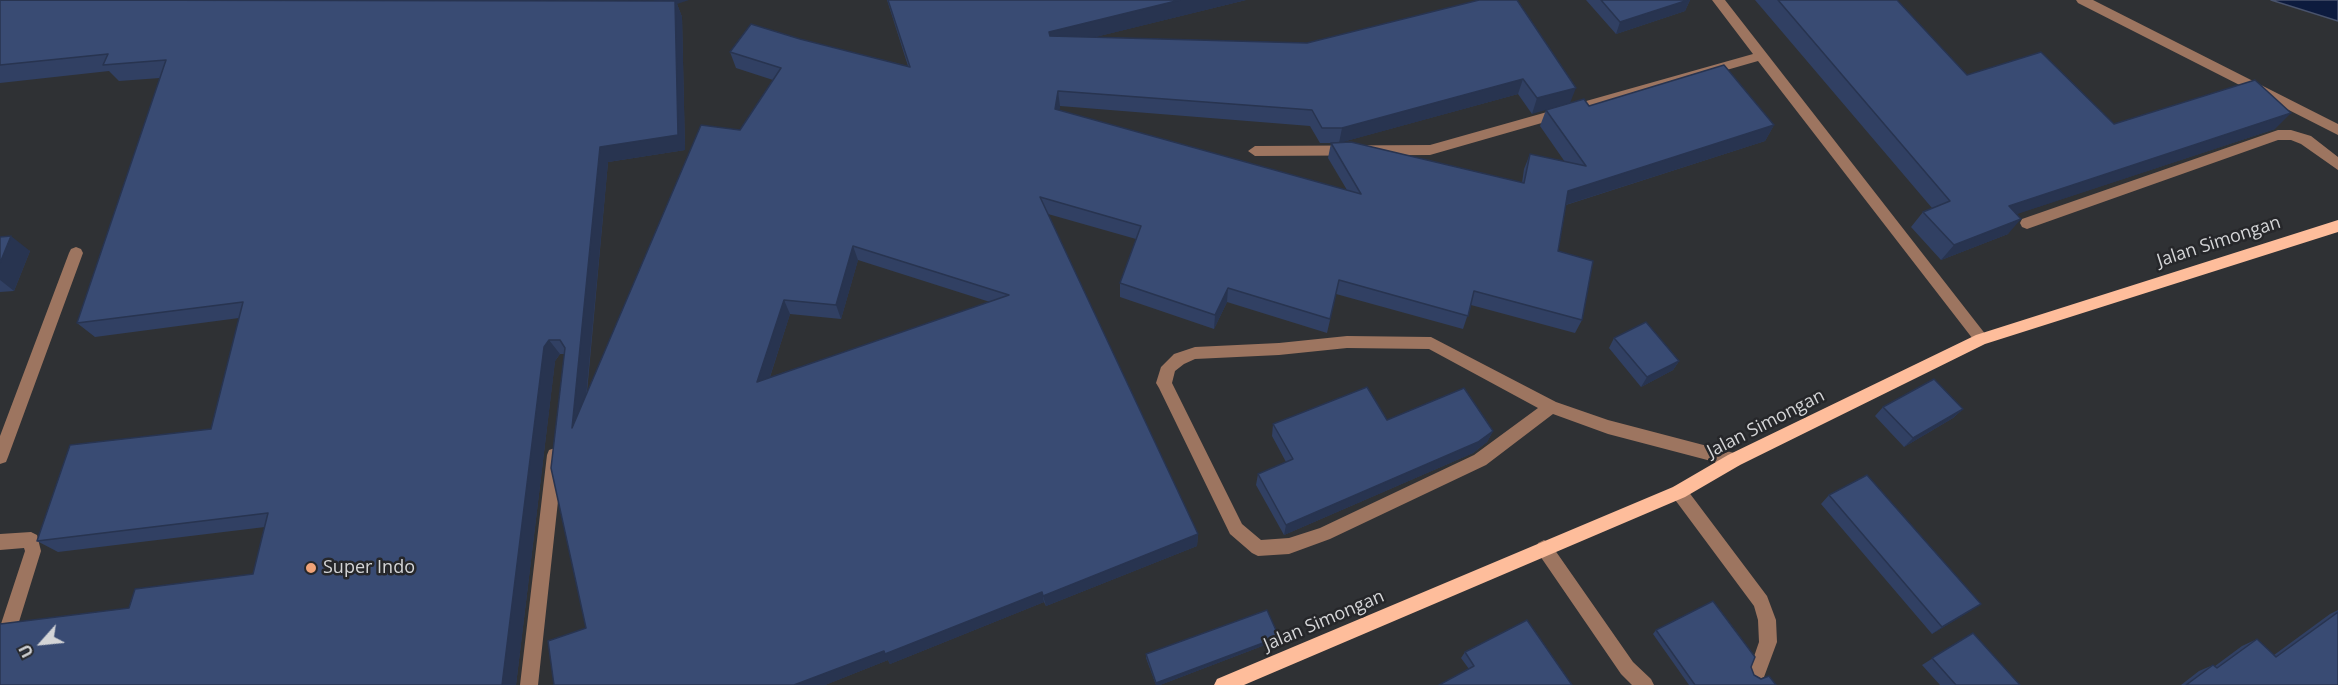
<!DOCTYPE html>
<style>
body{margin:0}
#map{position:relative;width:2338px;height:685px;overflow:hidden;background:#2f3134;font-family:"Open Sans",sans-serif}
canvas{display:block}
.north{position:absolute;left:12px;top:613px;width:60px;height:60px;-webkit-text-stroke:4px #26272a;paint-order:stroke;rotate:243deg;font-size:16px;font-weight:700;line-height:24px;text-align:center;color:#d4d5d7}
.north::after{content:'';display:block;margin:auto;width:21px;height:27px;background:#d4d5d7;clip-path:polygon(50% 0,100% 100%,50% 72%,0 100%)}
</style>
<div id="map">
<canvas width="2338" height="685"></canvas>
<div class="north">U</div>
</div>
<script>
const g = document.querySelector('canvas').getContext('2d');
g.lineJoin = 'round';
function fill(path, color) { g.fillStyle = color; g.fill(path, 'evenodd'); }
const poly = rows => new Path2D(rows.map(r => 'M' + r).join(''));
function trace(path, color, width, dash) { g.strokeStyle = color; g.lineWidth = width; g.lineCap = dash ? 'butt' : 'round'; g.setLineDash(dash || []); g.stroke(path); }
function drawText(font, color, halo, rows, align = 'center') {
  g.font = font + ' "Open Sans",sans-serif'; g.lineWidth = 5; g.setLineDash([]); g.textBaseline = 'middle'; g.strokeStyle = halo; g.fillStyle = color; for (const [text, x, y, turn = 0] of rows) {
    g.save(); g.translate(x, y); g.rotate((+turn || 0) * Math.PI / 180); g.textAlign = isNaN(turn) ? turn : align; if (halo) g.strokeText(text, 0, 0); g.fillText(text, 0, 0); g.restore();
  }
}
const water = poly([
 [2271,0,2338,0,2338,21,2271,0]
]);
const minor = poly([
 [1712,0,1725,0,1986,335,1988,339,1986,343,1981,345,1976,343,1758,61,1430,155,1255,156,1248,151,1255,146,1430,145,1753,54,1712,0],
 [2076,0,2093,0,2338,124,2338,135,2078,3,2076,0],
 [2278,130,2291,130,2311,136,2338,157,2338,170,2301,144,2291,140,2278,140,2027,229,2022,227,2020,223,2022,219,2278,130],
 [76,247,81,249,83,253,8,457,6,462,0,464,0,436,69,253,71,249,76,247],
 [1347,336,1431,337,1556,402,1608,420,1734,453,1740,455,1742,460,1740,465,1734,467,1608,434,1553,414,1486,465,1330,539,1289,554,1258,556,1252,553,1230,534,1159,388,1156,383,1161,367,1174,354,1195,347,1279,343,1347,336],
 [1347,348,1429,349,1538,408,1474,455,1320,528,1289,538,1261,540,1242,524,1172,383,1175,371,1184,364,1195,359,1279,355,1347,348],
 [555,448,561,450,563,455,538,685,520,685,547,455,549,450,555,448],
 [1679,485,1685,487,1767,596,1776,620,1777,642,1764,677,1758,680,1752,677,1749,671,1759,642,1758,620,1754,606,1673,497,1671,492,1673,487,1679,485],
 [31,532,37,535,41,551,9,654,6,660,0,662,0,627,25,551,24,548,0,550,0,534,31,532],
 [1544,540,1550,543,1633,662,1651,679,1654,685,1632,685,1621,674,1538,553,1536,548,1538,543,1544,540]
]);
const major = poly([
 [2338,220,2338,232,1985,344,1740,465,1685,497,1244,685,1214,685,1217,679,1673,487,1728,455,1976,335,2338,220]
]);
const wall = poly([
 [0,0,677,4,682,17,685,150,608,162,587,392,740,130,773,80,736,68,730,52,800,39,908,66,887,0,1246,0,1095,37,1307,43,1576,88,1532,114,1518,94,1342,142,1522,183,1524,169,1530,154,1565,162,1540,126,1546,110,1589,106,1774,125,1765,141,1566,205,1558,251,1582,320,1575,333,1471,305,1463,329,1336,294,1327,333,1227,302,1214,329,1120,297,1120,283,1136,239,1048,214,1198,534,1197,546,1046,606,1044,602,890,664,888,660,825,685,554,685,586,628,564,354,560,354,555,361,516,685,129,608,253,574,265,527,58,552,37,541,211,429,239,318,95,337,77,323,160,78,119,81,109,71,0,83],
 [1060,106,1310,126,1320,143,1331,143,1328,158,1347,190,1059,110],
 [858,260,990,302,770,377,790,314,841,319],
 [1586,0,1690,0,1685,11,1616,34],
 [1755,0,1897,0,1967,75,2114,124,2275,129,2016,214,2008,234,1941,260,1911,227,1923,212,1932,208],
 [0,237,30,251,14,291,0,292],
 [1614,338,1679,361,1673,370,1641,387,1609,348],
 [1883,407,1963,409,1953,418,1904,447,1875,416],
 [1387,420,1493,431,1487,442,1473,453,1284,535,1256,485,1258,474,1286,462,1272,436,1273,424],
 [1829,495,1970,611,1932,634,1821,504],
 [2338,610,2338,685,2181,685,2199,671,2213,665,2215,666,2242,646,2257,639,2274,655,2330,614],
 [1656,630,1751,667,1754,675,1776,685,1689,685,1653,634],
 [1973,633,2020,685,1940,685,1922,665],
 [1279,637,1278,640,1160,685,1156,685,1146,658,1146,654],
 [1465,652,1572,685,1469,669,1461,658]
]);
const shadedWall = poly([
 [654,0,689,0,677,4,682,17,685,150,608,162,582,440,572,428,600,147],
 [1180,0,1246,0,1051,48,1049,32],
 [1688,0,1690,0,1685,11,1616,34,1620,22],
 [1523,79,1518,94,1339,143,1342,128],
 [1576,88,1570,103,1532,114,1537,98],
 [1058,91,1060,106,1057,124,1055,109],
 [2291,113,2275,129,1996,221,2009,206],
 [1774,125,1765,141,1562,206,1568,191],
 [2021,219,2008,234,1941,260,1954,245],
 [11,236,30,251,14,291,0,280,0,263],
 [853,246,858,260,841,319,836,305],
 [1228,288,1227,302,1214,329,1215,315],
 [784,300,790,314,764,395,757,382],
 [549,340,560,354,555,361,516,685,502,685,544,347],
 [1679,361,1673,370,1641,387,1647,377],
 [1963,409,1953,418,1904,447,1913,438],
 [1493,431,1487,442,1473,453,1284,535,1286,525],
 [1198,534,1197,546,1046,606,1043,596],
 [1042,592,1044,602,890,664,888,660,825,685,794,685,884,651],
 [1981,604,1970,611,1932,634,1942,627],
 [1279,637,1278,640,1160,685,1156,685,1156,683]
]);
const building = poly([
 [0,0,675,1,678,135,600,147,572,428,701,125,740,130,781,68,730,52,751,24,800,39,910,67,888,0,1180,0,1049,32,1050,36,1307,43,1479,0,1517,0,1576,88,1537,98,1523,79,1342,128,1322,128,1312,110,1058,91,1055,109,1361,194,1331,143,1351,142,1524,183,1530,154,1586,166,1546,110,1584,99,1589,106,1724,65,1774,125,1568,191,1558,251,1593,261,1582,320,1474,291,1468,316,1339,280,1330,319,1228,288,1215,315,1120,283,1141,226,1040,197,1198,534,1043,596,1042,592,885,654,884,651,794,685,554,685,548,641,586,628,551,468,565,348,560,340,549,340,544,347,502,685,0,685,0,624,129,608,135,589,253,574,268,513,37,541,70,445,211,429,243,302,77,323,166,60,103,65,108,54,0,65,0,0],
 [853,246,1009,295,757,382,784,300,836,305,853,246],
 [1601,0,1688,0,1620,22,1601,0],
 [1778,0,1897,0,1967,75,2041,52,2114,124,2255,80,2291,113,2009,206,2021,219,1954,245,1923,212,1950,201,1778,0],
 [11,236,0,263,0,237,11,236],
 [1646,322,1679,361,1647,377,1614,338,1646,322],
 [1934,379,1963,409,1913,438,1883,407,1934,379],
 [1367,387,1387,420,1464,388,1493,431,1478,442,1286,525,1258,474,1293,459,1273,424,1367,387],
 [1867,475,1981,604,1942,627,1829,495,1867,475],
 [1713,601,1755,657,1751,667,1754,675,1761,679,1769,676,1776,685,1695,685,1656,630,1713,601],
 [1267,610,1279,637,1156,683,1146,654,1267,610],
 [2338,612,2338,685,2186,685,2213,665,2217,668,2257,639,2276,657,2338,612],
 [1527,620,1572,685,1439,685,1474,666,1465,652,1527,620],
 [1973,633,2020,685,1956,685,1932,658,1973,633]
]);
const markers = [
 [311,568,6,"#f0a378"]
];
const streetNames = [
 ["Jalan Simongan",2219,242,-18],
 ["Jalan Simongan",1766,424,-27],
 ["Jalan Simongan",1324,621,-23]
];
const poiNames = [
 ["Super Indo",323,568]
];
fill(water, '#0d1b3e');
trace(water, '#49536c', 1.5);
fill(minor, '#9d7560');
fill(major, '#febd9b');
fill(wall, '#314063');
fill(shadedWall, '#283450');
fill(building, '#394b73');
trace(building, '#283450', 1.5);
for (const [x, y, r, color] of markers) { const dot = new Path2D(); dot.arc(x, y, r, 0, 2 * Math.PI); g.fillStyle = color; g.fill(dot); trace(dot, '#26272a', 2); }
drawText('18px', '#d4d5d7', '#26272a', streetNames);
drawText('18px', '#d4d5d7', '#26272a', poiNames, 'left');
</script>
